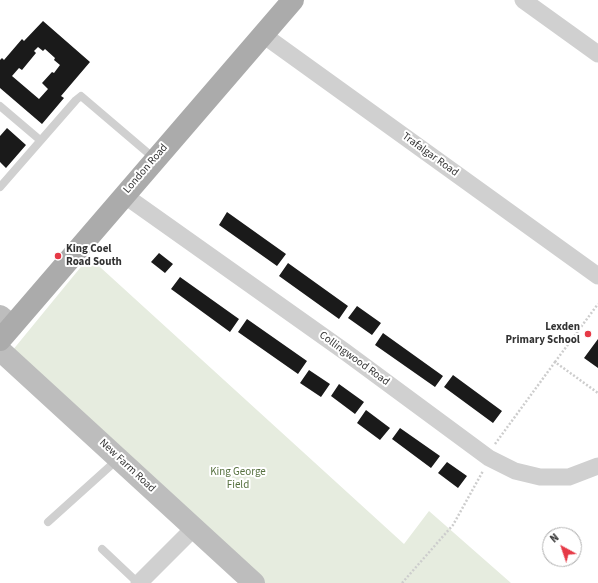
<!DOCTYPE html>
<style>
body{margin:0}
#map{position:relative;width:598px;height:583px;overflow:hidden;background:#fff;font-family:"Source Sans 3",sans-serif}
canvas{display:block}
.north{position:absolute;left:542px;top:527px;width:40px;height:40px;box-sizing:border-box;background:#fff;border:1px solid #adadad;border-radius:50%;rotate:320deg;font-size:11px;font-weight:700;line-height:16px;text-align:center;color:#333}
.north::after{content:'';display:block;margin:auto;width:14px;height:18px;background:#e63946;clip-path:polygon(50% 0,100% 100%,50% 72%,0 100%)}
</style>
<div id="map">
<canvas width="598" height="583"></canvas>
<div class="north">N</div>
</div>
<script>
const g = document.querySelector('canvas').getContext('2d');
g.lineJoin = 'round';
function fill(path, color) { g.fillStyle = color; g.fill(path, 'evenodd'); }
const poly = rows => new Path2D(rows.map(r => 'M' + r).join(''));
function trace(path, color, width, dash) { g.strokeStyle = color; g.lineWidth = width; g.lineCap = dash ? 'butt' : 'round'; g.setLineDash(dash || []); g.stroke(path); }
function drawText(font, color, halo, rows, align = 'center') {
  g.font = font + ' "Source Sans 3",sans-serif'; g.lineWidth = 4; g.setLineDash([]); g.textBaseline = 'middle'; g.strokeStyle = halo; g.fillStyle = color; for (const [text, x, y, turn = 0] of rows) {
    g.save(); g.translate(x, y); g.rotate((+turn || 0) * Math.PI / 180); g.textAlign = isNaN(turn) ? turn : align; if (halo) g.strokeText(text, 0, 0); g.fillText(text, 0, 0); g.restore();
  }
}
const green = poly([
 [89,257,404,544,429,511,511,583,257,583,12,351]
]);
const building = poly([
 [43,21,90,62,61,96,64,98,42,124,0,88,0,60,2,58,4,60,22,39,24,41],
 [38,47,43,51,45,49,55,58,54,60,60,65,54,73,52,72,42,83,48,89,39,99,12,76,19,68,22,70,36,53,34,51],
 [7,128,26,145,6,168,0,162,0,136],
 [227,212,286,254,277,266,219,225],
 [159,253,173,264,165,273,151,262],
 [288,263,348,306,339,319,279,276],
 [180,277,239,319,230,332,171,289],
 [357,306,381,323,372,335,348,318],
 [247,319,307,361,298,374,238,332],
 [383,333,443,376,435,387,375,345],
 [598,339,598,368,584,358],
 [309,370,330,384,321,397,300,383],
 [453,375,502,411,493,423,444,387],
 [339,384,364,402,355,414,331,396],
 [366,410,390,428,380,440,357,423],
 [400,428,440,456,431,468,392,439],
 [447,462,467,476,458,488,438,473]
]);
const path = poly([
 [555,362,598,304],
 [495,444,555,362,598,393],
 [402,583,453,525,483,471]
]);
const lane = poly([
 [0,106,40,140],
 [0,187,76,100,81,96,155,159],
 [48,522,118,459],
 [102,549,138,583]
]);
const street = poly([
 [523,0,598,54],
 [262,34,598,276],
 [124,195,344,351,489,458,515,471,540,477,569,477,598,466],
 [139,583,194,528]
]);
const secondary = poly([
 [0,316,12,326],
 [0,350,254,583]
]);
const primary = poly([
 [0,340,293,0]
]);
const markers = [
 [58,256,4,"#e63946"],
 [588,334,4,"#e63946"]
];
const streetNames = [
 ["Trafalgar Road",430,155,36],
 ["London Road",146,169,-49],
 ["Collingwood Road",354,359,36],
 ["New Farm Road",127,466,43]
];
const poiNames = [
 ["King Coel",66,250],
 ["Road South",66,263],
 ["Lexden",580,328,"right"],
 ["Primary School",580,341,"right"]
];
const parkNames = [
 ["King George",238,473],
 ["Field",238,486]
];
fill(green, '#e6ecdf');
fill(building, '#1a1a1a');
trace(path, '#cdcdcd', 2.5, [2, 2]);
trace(lane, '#d0d0d0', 8);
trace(street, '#d0d0d0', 17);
trace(secondary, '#bdbdbd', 22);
trace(primary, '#ababab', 22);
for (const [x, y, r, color] of markers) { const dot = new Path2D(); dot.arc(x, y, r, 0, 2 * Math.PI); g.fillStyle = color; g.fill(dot); trace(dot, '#fff', 1.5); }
drawText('11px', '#333', '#fff', streetNames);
drawText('bold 11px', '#333', '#fff', poiNames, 'left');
drawText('11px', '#56703f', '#fff', parkNames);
</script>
